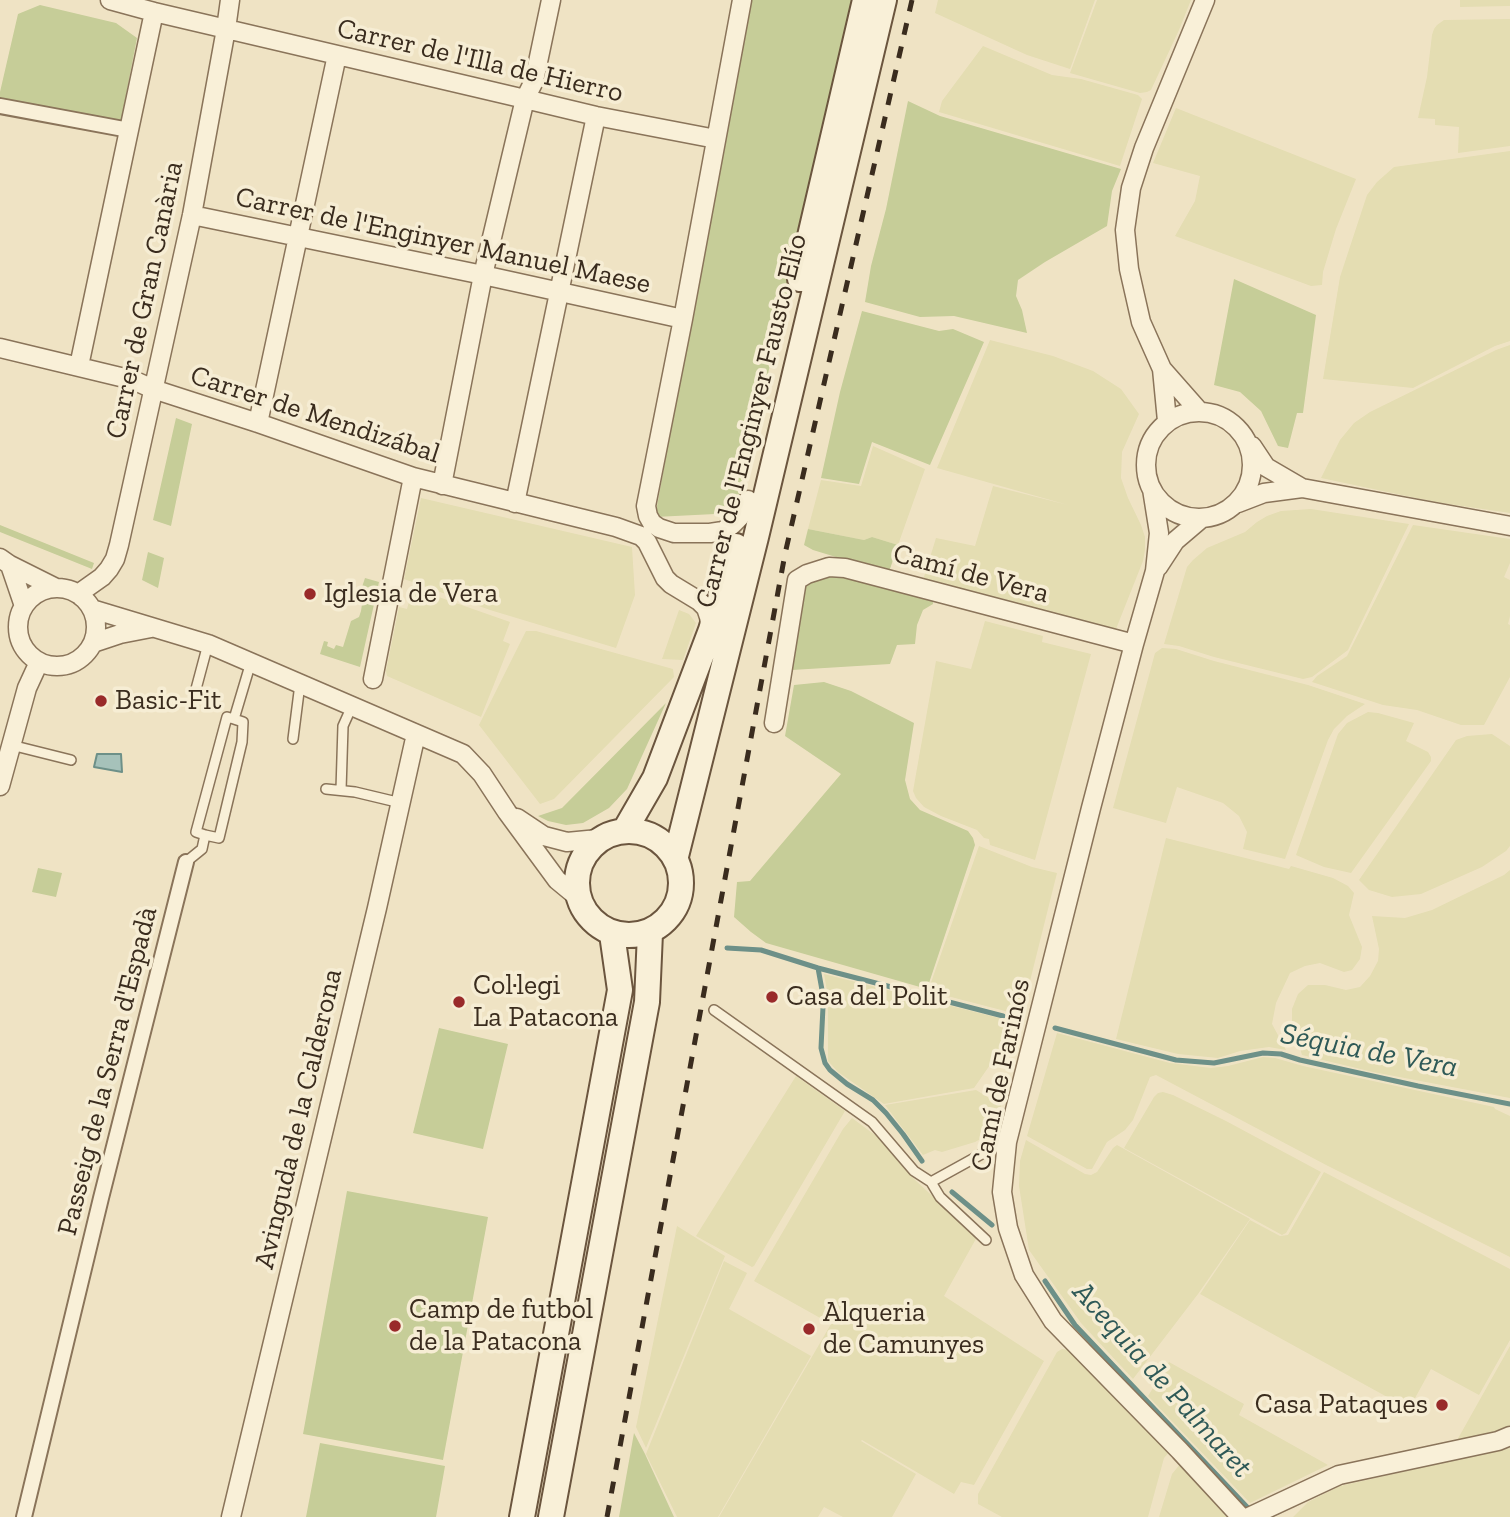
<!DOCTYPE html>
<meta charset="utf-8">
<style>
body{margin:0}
canvas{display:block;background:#efe3c4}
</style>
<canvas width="1510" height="1517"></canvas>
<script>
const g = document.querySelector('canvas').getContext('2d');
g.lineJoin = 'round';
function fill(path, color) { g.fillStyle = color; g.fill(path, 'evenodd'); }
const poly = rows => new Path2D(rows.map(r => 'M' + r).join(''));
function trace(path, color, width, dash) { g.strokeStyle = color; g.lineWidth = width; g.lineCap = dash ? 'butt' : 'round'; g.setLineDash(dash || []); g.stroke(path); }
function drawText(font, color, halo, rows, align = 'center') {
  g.font = font + ' "Zilla Slab",serif'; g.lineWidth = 7; g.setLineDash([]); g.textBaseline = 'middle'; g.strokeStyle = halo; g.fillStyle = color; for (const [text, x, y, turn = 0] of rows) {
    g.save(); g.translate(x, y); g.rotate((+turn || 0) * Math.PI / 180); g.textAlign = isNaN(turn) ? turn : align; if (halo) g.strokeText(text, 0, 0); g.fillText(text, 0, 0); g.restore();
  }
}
const farmland = poly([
 [938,0,1095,0,1070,69,1027,55,935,13],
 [1097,0,1191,0,1179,30,1151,90,1147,92,1140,93,1070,73],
 [1460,0,1510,0,1510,6,1460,7],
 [1510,19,1510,146,1458,153,1459,127,1435,125,1435,119,1418,118,1427,77,1432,35,1434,29,1437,25,1444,20],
 [983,46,1052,75,1081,79,1138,95,1142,99,1120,166,939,112,942,101],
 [1176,108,1356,179,1336,229,1323,272,1322,285,1311,286,1175,236,1195,201,1200,176,1153,163],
 [1510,151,1510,341,1495,346,1413,388,1323,379,1340,277,1367,195,1377,182,1394,167],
 [990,340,1053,356,1093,371,1121,389,1139,414,1122,452,1121,478,1128,498,1141,525,1145,537,1145,550,1143,561,1116,629,1105,629,923,580,936,538,975,546,993,486,1068,505,937,468],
 [1510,345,1510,513,1435,502,1321,478,1340,440,1354,423,1370,412,1496,350],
 [873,446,925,469,898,545,872,537,864,540,808,529,821,480,861,486],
 [421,498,632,547,635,595,616,648,490,610,404,579],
 [1311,509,1409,524,1348,650,1312,677,1303,679,1214,657,1179,646,1164,644,1187,567,1193,560,1207,548,1245,532,1257,522,1267,516,1281,511],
 [1413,525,1510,539,1510,563,1504,577,1510,580,1510,616,1508,624,1510,625,1510,677,1484,725,1461,725,1417,710,1383,705,1312,682,1317,676,1347,656],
 [413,588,510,622,503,641,510,644,481,717,387,676,386,671,399,607,407,609],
 [679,610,689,614,696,623,683,660,662,659],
 [985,621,1043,636,1042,642,1091,654,1035,860,990,845,989,839,984,838,977,830,941,816,924,807,916,798,913,791,936,661,971,669],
 [526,631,536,631,673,669,674,677,554,799,540,804,479,725],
 [1162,648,1176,649,1214,661,1308,685,1365,704,1347,716,1334,729,1328,740,1285,859,1243,849,1247,832,1239,816,1223,803,1177,787,1166,823,1113,808,1155,653],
 [1368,712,1378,713,1414,723,1406,741,1428,752,1431,757,1431,761,1351,873,1324,867,1296,855,1338,734,1347,723],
 [1492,734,1510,746,1510,846,1506,851,1482,867,1421,894,1392,897,1369,890,1359,880,1456,740,1467,736],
 [1166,838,1289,869,1291,866,1333,878,1348,886,1354,893,1349,915,1362,947,1360,959,1352,970,1344,972,1320,963,1305,966,1290,973,1276,1003,1272,1024,1286,1050,1269,1047,1240,1051,1218,1058,1178,1054,1116,1039],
 [979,846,1032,867,1057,873,1028,989,1009,1012,928,991],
 [1510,870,1510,1098,1373,1072,1302,1055,1292,1022,1292,1009,1298,994,1308,985,1325,985,1346,990,1360,987,1370,976,1378,961,1379,949,1372,916,1405,918,1432,910,1504,875],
 [824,974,1019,1023,974,1088,884,1104,838,1072,828,1061,828,996],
 [1057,1033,1170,1063,1211,1068,1228,1066,1263,1057,1275,1058,1303,1066,1494,1107,1495,1109,1510,1116,1510,1257,1328,1166,1156,1075,1150,1077,1133,1120,1125,1130,1107,1142,1092,1169,1087,1169,1027,1136],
 [796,1076,845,1111,754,1266,752,1267,696,1236],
 [976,1090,1001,1105,999,1121,994,1129,984,1137,975,1142,942,1152,935,1150,923,1155,885,1105],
 [1163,1092,1173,1095,1226,1121,1321,1172,1286,1233,1282,1235,1124,1148,1154,1097,1158,1093],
 [852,1118,879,1138,915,1180,977,1237,944,1296,1044,1361,974,1485,961,1482,954,1494,862,1440,861,1441,916,1474,892,1517,843,1517,824,1507,818,1517,719,1517,831,1324,754,1281,843,1129],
 [1026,1140,1085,1174,1091,1175,1097,1172,1113,1148,1117,1145,1250,1219,1198,1294,1133,1379,1081,1323,1029,1250,1019,1186,1020,1161],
 [1324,1172,1510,1269,1510,1340,1479,1395,1431,1369,1409,1409,1200,1294,1250,1220,1280,1236,1288,1235],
 [677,1226,725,1256,646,1448,636,1427],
 [724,1261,747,1273,729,1309,811,1356,718,1517,677,1517,646,1454],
 [1510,1346,1510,1426,1488,1434,1456,1442],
 [1062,1349,1074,1351,1171,1450,1164,1458,1148,1517,1002,1517,978,1504,978,1494,1057,1352],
 [1169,1362,1244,1404,1239,1415,1328,1465,1250,1503,1148,1396],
 [1510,1448,1510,1517,1293,1517,1308,1502,1340,1486],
 [1181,1463,1227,1517,1159,1517,1172,1474]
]);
const green = poly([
 [749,0,853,0,824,137,735,513,655,517],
 [40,5,116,23,137,38,120,126,0,103,0,92,18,14],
 [908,101,940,116,1121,169,1112,191,1107,226,1045,262,1018,280,1016,296,1022,310,1027,333,954,316,920,317,865,302,871,266,886,209],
 [1234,279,1316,315,1303,413,1297,413,1288,448,1278,446,1261,411,1240,392,1214,385],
 [862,311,939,331,953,329,984,342,930,465,872,442,859,484,821,478,840,392],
 [176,418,192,424,171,526,153,520],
 [0,525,94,563,92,569,0,532],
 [808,529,864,540,872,537,898,545,890,569,885,572,813,550,804,545],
 [148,552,164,558,158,588,142,580],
 [836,574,933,600,933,604,923,610,917,625,915,644,897,645,890,664,792,670,789,668,803,585,818,577],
 [365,578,379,582,360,667,320,654,324,641,328,642,327,646,334,649,336,645,343,647,351,621,359,617,361,611,362,604,359,596],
 [824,682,851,691,914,723,905,780,910,799,920,810,968,831,973,838,975,845,927,989,766,943,751,932,734,917,737,882,750,881,841,774,785,736,794,685],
 [666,703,627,789,609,808,583,823,566,825,548,821,538,816,562,808],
 [38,868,62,873,56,897,32,892],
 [439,1028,508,1044,483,1149,413,1133],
 [347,1191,488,1217,443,1460,303,1434],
 [634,1433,645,1454,674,1517,619,1517],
 [320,1443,445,1466,436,1517,306,1517]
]);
const water = poly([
 [97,754,121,754,122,772,94,767,97,754]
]);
const stream = poly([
 [727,948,761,950,818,968,1003,1016],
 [818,968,822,990,823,1007,821,1048,825,1063,830,1070,847,1084,873,1100,886,1113,903,1134,922,1161],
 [1055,1028,1176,1060,1214,1063,1263,1053,1281,1054,1300,1060,1418,1086,1510,1104],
 [952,1192,992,1225],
 [1045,1281,1075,1325,1248,1508]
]);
const service = poly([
 [196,689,208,644],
 [293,739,300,684],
 [11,745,71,760],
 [326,789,355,792,401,803],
 [341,790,343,726,352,706],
 [205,835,219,838,242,742,243,722,234,719],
 [186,862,202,849,205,835,196,832,227,717,234,719,251,662],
 [714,1010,872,1122,914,1171,931,1182,940,1197,986,1240],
 [931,1182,989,1150,1007,1142]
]);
const pedestrian = poly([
 [0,106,129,130],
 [24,1517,101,1198,186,862]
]);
const minor = poly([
 [110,0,154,12,525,99,596,116,716,139],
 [742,0,683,319,646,506,648,516,652,523,659,528,674,533,710,533,723,531,732,525,740,517,748,500],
 [192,215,483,275,683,319],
 [0,348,133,380,153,389,258,423,413,477,616,527,641,536,647,542,665,578,671,584,699,601,706,608,709,617,711,629],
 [79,366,154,12],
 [1162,369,1167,421],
 [1199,411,1162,369,1141,322,1129,269,1125,230,1131,188,1144,148,1205,0],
 '1146 465a53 53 0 1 1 106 0a53 53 0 1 1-106 0Z',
 [258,423,337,55],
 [1252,446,1266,467,1302,488],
 [442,485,483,275,525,99,534,81,551,0],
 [1152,489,1159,533,1155,571,1134,644,1091,808,1007,1142,1002,1192,1008,1228,1024,1275,1053,1321,1180,1451,1241,1517],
 [515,503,596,116],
 [1238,503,1264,493,1302,488,1510,526],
 [0,558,10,565,56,588],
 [10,565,24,606],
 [1158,567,1175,541,1202,518],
 '18 627a39 39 0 1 1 78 0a39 39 0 1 1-78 0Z',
 [78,594,102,577,109,569,115,559,119,545,192,215,226,29,230,0],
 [92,609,208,644,463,754,482,774,507,812,557,880,580,899],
 [93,643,120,634,151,628],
 [373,679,413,477],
 [774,723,797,580,807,574,829,567,845,568,1134,644],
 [0,786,27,688,39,662],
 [517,818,544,836,567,842,598,839],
 [231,1517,377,908,416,734],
 [1249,1517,1339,1475,1498,1441,1510,1436]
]);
const secondary = poly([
 [800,279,865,0],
 [625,830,655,778,711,630,736,546],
 '577 883a52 52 0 1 1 104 0a52 52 0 1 1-104 0Z',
 [676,856,756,537,884,0],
 [522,1517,620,990,612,934],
 [551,1517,647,1002,650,933]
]);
const rail = poly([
 [607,1517,785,554,912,0]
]);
const markers = [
 [310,594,7,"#992a2a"],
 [101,701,7,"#992a2a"],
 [772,997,7,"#992a2a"],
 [459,1002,7,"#992a2a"],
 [395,1326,7,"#992a2a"],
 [809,1329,7,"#992a2a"],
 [1442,1405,7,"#992a2a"]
];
const streetNames = [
 ["Carrer de l'Illa de Hierro",480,61,13],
 ["Carrer de l'Enginyer Manuel Maese",443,241,12],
 ["Carrer de Gran Canària",145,300,-78],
 ["Carrer de Mendizábal",315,415,18],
 ["Carrer de l'Enginyer Fausto Elío",752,421,-76],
 ["Camí de Vera",971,574,15],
 ["Passeig de la Serra d'Espadà",108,1071,-76],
 ["Camí de Farinós",1001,1075,-78],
 ["Avinguda de la Calderona",299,1119,-77]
];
const poiNames = [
 ["Iglesia de Vera",324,594],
 ["Basic-Fit",115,701],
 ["Col·legi",473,986],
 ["La Patacona",473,1018],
 ["Casa del Polit",786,997],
 ["Camp de futbol",409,1310],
 ["de la Patacona",409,1342],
 ["Alqueria",823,1313],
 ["de Camunyes",823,1345],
 ["Casa Pataques",1428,1405,"right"]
];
const waterNames = [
 ["Séquia de Vera",1369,1051,11],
 ["Acequia de Palmaret",1162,1380,48]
];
fill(farmland, '#e4ddb2');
fill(green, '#c6cd98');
fill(water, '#a6c2ba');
trace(water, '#6d9088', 2);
trace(stream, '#6d9088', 5);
trace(service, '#8a745a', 12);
trace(pedestrian, '#8a745a', 18);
trace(minor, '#8a745a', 21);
trace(secondary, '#6b553e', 28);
trace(service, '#f9f0d8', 9);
trace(pedestrian, '#f9f0d8', 14);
trace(minor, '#f9f0d8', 18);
trace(secondary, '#f9f0d8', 24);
trace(rail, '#3a2c1e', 5, [12, 12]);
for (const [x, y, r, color] of markers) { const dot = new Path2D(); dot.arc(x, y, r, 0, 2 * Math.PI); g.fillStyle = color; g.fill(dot); trace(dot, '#f6edd4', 2.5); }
drawText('28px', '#3a2c1e', '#f6edd4', streetNames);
drawText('28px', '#3a2c1e', '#f6edd4', poiNames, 'left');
drawText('italic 30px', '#2e5957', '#f6edd4', waterNames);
</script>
